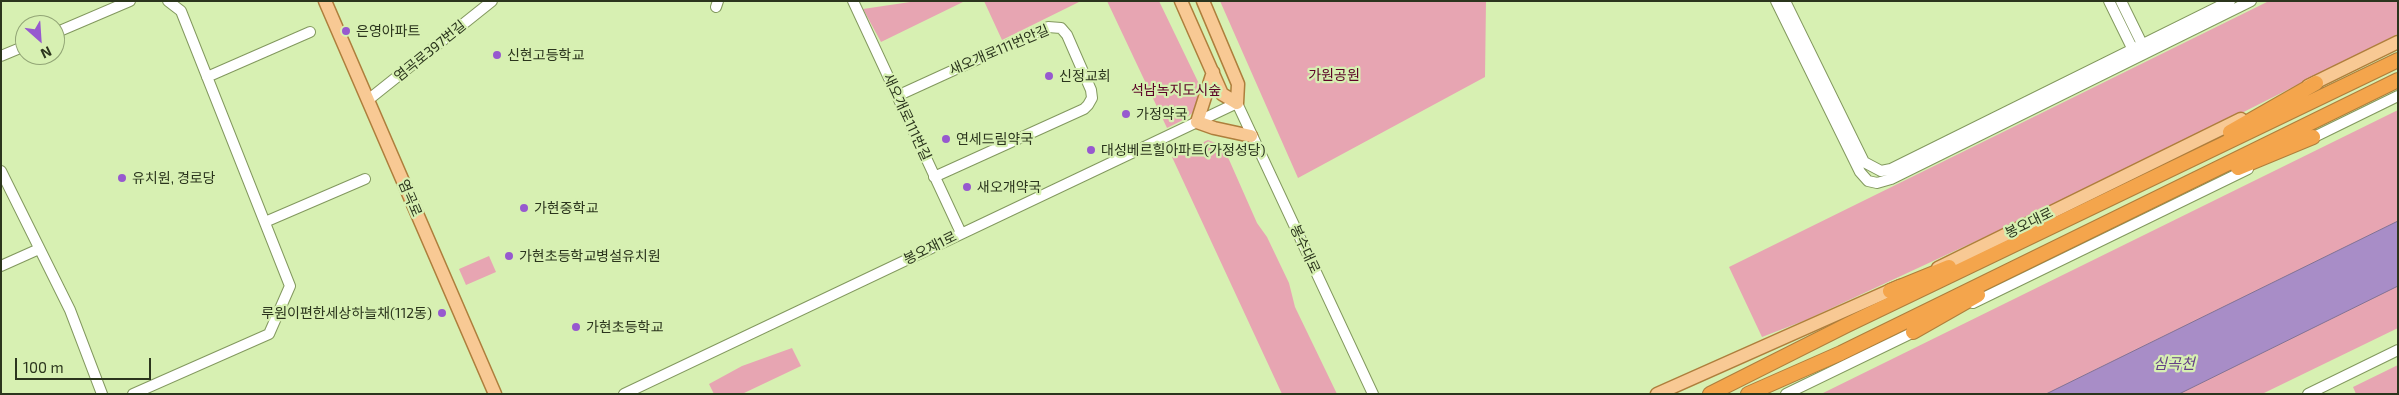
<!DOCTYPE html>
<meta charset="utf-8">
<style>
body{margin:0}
#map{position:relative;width:2399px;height:395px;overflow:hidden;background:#d7f0b2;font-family:"Exo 2",sans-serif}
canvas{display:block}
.frame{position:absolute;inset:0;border:2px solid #2b351d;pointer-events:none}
.north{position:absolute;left:15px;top:15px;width:50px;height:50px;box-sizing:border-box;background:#d7f0b2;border:1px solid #92a576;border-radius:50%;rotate:154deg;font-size:14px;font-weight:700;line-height:20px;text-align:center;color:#2b351d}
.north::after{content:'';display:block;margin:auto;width:18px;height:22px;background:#9759cf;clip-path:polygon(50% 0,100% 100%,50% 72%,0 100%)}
.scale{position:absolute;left:15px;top:358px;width:136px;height:22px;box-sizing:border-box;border:2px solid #2b351d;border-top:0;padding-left:6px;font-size:15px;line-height:18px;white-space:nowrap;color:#2b351d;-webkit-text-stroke:4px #d7f0b2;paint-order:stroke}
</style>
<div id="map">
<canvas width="2399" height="395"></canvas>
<div class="frame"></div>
<div class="north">N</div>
<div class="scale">100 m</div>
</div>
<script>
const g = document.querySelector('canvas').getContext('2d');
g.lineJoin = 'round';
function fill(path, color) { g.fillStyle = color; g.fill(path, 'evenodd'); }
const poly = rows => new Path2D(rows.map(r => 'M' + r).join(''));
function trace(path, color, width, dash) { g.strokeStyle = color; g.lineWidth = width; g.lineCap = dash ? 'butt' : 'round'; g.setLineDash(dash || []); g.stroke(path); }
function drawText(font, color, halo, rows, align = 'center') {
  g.font = font + ' "Exo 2","Noto Sans KR",sans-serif'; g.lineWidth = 4.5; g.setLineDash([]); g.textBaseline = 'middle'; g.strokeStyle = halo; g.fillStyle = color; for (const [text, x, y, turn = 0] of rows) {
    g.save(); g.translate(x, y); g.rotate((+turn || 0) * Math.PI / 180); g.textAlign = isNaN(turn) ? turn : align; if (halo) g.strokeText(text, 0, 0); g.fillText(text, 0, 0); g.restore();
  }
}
const green = poly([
 [917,1,965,1,881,42,863,9],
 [984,1,1081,1,1002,40],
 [1107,1,1159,1,1201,88,1201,98,1197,109,1185,119,1167,128],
 [1220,1,1486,1,1485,77,1298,178],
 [2269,1,2398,1,2398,34,2204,132,2002,229,1806,320,1762,337,1729,267],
 [2398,110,2398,328,2262,394,1821,394],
 [1208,140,1223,146,1257,223,1267,237,1289,283,1295,307,1337,394,1282,394,1172,157],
 [489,256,496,272,466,285,459,269],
 [792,348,801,366,742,394,714,394,709,384,742,366],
 [2398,365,2398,394,2356,394,2353,387]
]);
const water = poly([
 [2398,221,2398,286,2179,394,2046,394,2398,221]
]);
const minor = poly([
 [853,1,961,233],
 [1776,1,1860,172,1868,181,1877,183,1891,179,2251,1],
 [1785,1,1864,162,1881,171,1891,169,2230,1],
 [2109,1,2135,54],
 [2121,1,2145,50],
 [716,7,718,1],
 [55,33,130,1],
 [1,56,25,46],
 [207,77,310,32],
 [897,96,1048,27,1061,28,1067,35,1091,90,1092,98,1088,105,1084,109,934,177],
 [368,100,492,1],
 [2308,140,2398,96],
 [1,171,70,310,102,394],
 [265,222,365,179],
 [1,266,39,249],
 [1973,303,2248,169],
 [133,394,269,334,290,286,181,11,168,1],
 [624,394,1237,103,1373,394],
 [1786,394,1918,330],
 [2308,394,2398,350]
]);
const major = poly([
 [325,1,495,394],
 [1181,1,1222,94,1237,103,1238,84,1203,1],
 [1213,72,1197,122,1214,128,1251,136],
 [2308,86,2398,42],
 [1938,268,2241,119],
 [1657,394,1900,286]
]);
const highway = poly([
 [2230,132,2316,83],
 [2238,168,2313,137],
 [1890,291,1949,267],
 [1913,332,1978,295],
 [1710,394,1847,325,2398,60],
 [1748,394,1841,353,2398,80]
]);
const markers = [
 [346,31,5,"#9759cf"],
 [497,55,5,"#9759cf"],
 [1049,76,5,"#9759cf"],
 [1126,114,5,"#9759cf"],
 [946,139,5,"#9759cf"],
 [1091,150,5,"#9759cf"],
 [122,178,5,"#9759cf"],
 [967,187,5,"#9759cf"],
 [524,208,5,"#9759cf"],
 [509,256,5,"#9759cf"],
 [442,313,5,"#9759cf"],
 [576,327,5,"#9759cf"]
];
const poiNames = [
 ["은영아파트",356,31],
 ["신현고등학교",507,55],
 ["신정교회",1059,76],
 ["가정약국",1136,114],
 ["연세드림약국",956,139],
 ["대성베르힐아파트(가정성당)",1101,150],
 ["유치원, 경로당",132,178],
 ["새오개약국",977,187],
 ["가현중학교",534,208],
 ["가현초등학교병설유치원",519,256],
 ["루원이편한세상하늘채(112동)",432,313,"right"],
 ["가현초등학교",586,327]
];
const streetNames = [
 ["새오개로111번안길",999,50,-23],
 ["염곡로397번길",430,51,-39],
 ["새오개로111번길",907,117,65],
 ["염곡로",410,198,67],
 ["봉오대로",2029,223,-26],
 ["봉오재1로",930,248,-26],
 ["봉수대로",1305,249,65]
];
const parkNames = [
 ["가원공원",1334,75],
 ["석남녹지도시숲",1176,90]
];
const waterNames = [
 ["심곡천",2174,364]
];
fill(green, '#e7a5b2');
fill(water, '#a88dc7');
trace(water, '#827394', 1);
trace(minor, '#82985e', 12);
trace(major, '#ae7e3c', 15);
trace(highway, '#ae7e3c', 16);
trace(minor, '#fff', 10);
trace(major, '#f8c994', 12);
trace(highway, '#f4a54c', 14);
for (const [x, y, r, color] of markers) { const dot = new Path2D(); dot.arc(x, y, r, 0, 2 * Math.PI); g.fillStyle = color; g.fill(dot); trace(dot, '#d7f0b2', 2); }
drawText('14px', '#2b351d', '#d7f0b2', poiNames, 'left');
drawText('14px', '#2b351d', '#d7f0b2', streetNames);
drawText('14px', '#5c0427', '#d7f0b2', parkNames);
drawText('italic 15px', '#643f87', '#d7f0b2', waterNames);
</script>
